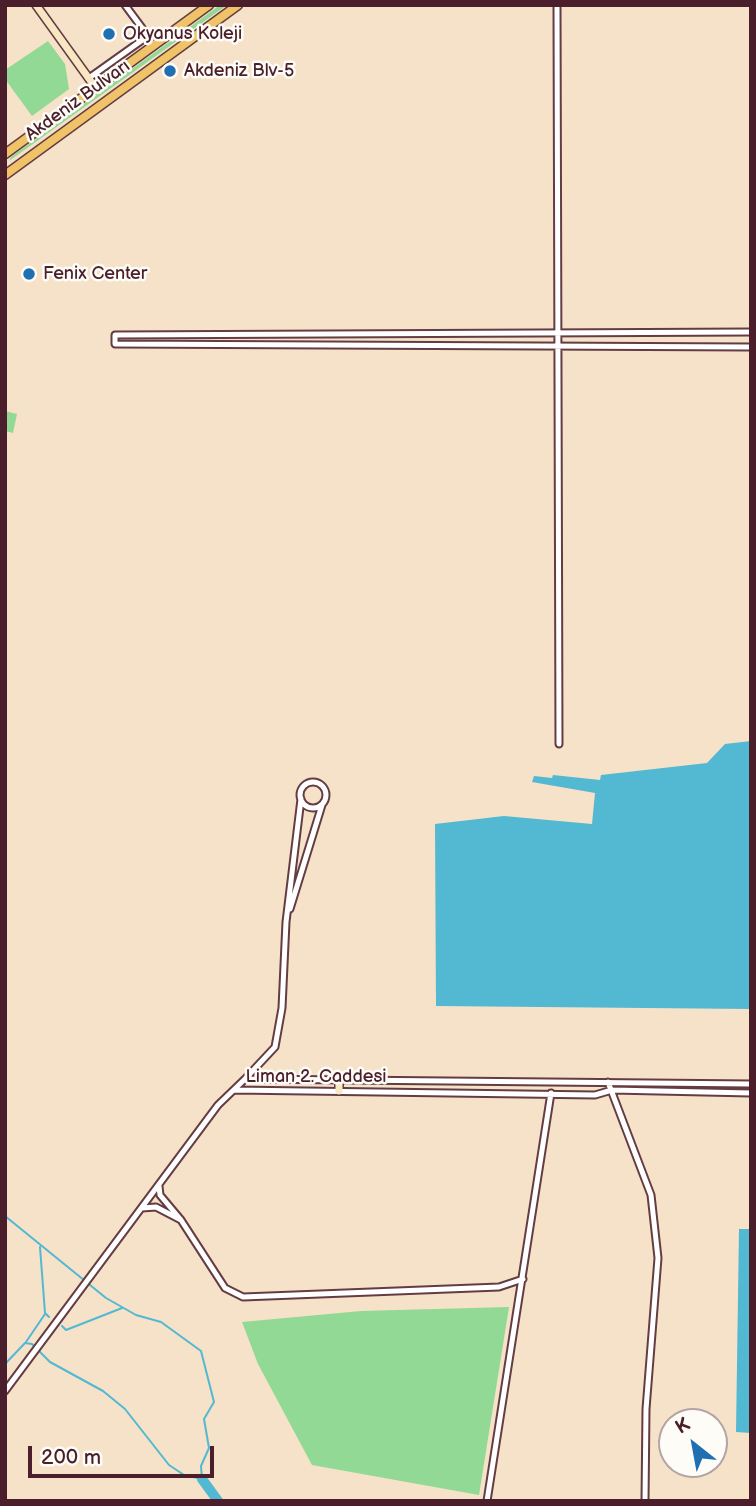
<!DOCTYPE html>
<meta charset="utf-8">
<style>
body{margin:0}
#map{position:relative;width:756px;height:1506px;overflow:hidden;background:#f5e2c8;font-family:"Balsamiq Sans",sans-serif}
canvas{display:block}
.frame{position:absolute;inset:0;border:7px solid #4a1f2b;pointer-events:none}
.north{position:absolute;left:658px;top:1408px;width:70px;height:70px;box-sizing:border-box;background:#fdfcf7;border:2px solid #b5a4a5;border-radius:50%;rotate:329deg;font-size:19px;font-weight:700;line-height:28px;text-align:center;color:#4a1f2b}
.north::after{content:'';display:block;margin:auto;width:24px;height:32px;background:#1f6fb2;clip-path:polygon(50% 0,100% 100%,50% 72%,0 100%)}
.scale{position:absolute;left:28px;top:1446px;width:186px;height:32px;box-sizing:border-box;border:4px solid #4a1f2b;border-top:0;padding-left:9px;font-size:21px;line-height:24px;white-space:nowrap;color:#4a1f2b;-webkit-text-stroke:5px #fdfcf7;paint-order:stroke}
</style>
<div id="map">
<canvas width="756" height="1506"></canvas>
<div class="frame"></div>
<div class="north">K</div>
<div class="scale">200 m</div>
</div>
<script>
const g = document.querySelector('canvas').getContext('2d');
g.lineJoin = 'round';
function fill(path, color) { g.fillStyle = color; g.fill(path, 'evenodd'); }
const poly = rows => new Path2D(rows.map(r => 'M' + r).join(''));
function trace(path, color, width, dash) { g.strokeStyle = color; g.lineWidth = width; g.lineCap = dash ? 'butt' : 'round'; g.setLineDash(dash || []); g.stroke(path); }
function drawText(font, color, halo, rows, align = 'center') {
  g.font = font + ' "Balsamiq Sans",sans-serif'; g.lineWidth = 5; g.setLineDash([]); g.textBaseline = 'middle'; g.strokeStyle = halo; g.fillStyle = color; for (const [text, x, y, turn = 0] of rows) {
    g.save(); g.translate(x, y); g.rotate((+turn || 0) * Math.PI / 180); g.textAlign = isNaN(turn) ? turn : align; if (halo) g.strokeText(text, 0, 0); g.fillText(text, 0, 0); g.restore();
  }
}
const green = poly([
 [220,5,227,5,9,161,11,157],
 [48,41,65,64,69,89,32,116,5,79,5,70],
 [5,411,17,414,13,433,5,431],
 [509,1307,479,1495,312,1465,258,1364,242,1322,361,1311]
]);
const water = poly([
 [751,741,751,1009,436,1006,435,824,504,816,592,824,595,793,532,782,534,776,552,778,553,775,600,780,601,775,707,763,725,744],
 [739,1229,751,1229,751,1433,736,1432]
]);
const stream = poly([
 [5,1216,106,1298,136,1315,161,1322,201,1351,214,1402,204,1419,209,1448,201,1466,202,1479,184,1475,169,1465,125,1409,103,1391,50,1362,32,1344,25,1343,5,1364],
 [40,1247,45,1313,49,1317],
 [62,1326,66,1330,122,1308],
 [26,1342,45,1314]
]);
const river = poly([
 [202,1479,218,1501]
]);
const street = poly([
 [557,5,559,744],
 [89,78,148,36,125,5],
 [751,332,115,335,115,344,751,347],
 '300 795a13 13 0 1 1 26 0a13 13 0 1 1-26 0Z',
 [290,909,322,805],
 [245,1079,275,1047,282,1008,286,922,301,799],
 [608,1082,651,1195,658,1258,646,1409,645,1501],
 [234,1090,595,1095,612,1090,751,1093],
 [142,1208,156,1207,181,1220,160,1195,159,1186],
 [181,1220,225,1288,243,1297,499,1287,523,1279],
 [5,1391,218,1105,245,1079,751,1084],
 [487,1501,551,1093]
]);
const secondary = poly([
 [36,5,95,87],
 [339,1080,339,1091]
]);
const primary = poly([
 [5,154,209,5],
 [5,175,238,5]
]);
const markers = [
 [109,34,7,"#1f6fb2"],
 [170,71,7,"#1f6fb2"],
 [29,274,7,"#1f6fb2"]
];
const poiNames = [
 ["Okyanus Koleji",123,34],
 ["Akdeniz Blv-5",184,71],
 ["Fenix Center",43,274]
];
const streetNames = [
 ["Akdeniz Bulvarı",78,101,-36],
 ["Liman 2. Caddesi",316,1077]
];
fill(green, '#91d994');
fill(water, '#53b8d2');
trace(stream, '#53b8d2', 2);
trace(river, '#53b8d2', 10);
trace(street, '#643c43', 9);
trace(secondary, '#643c43', 10);
trace(primary, '#643c43', 11);
trace(street, '#fff', 5);
trace(secondary, '#f9e7c3', 7);
trace(primary, '#f0c369', 8);
for (const [x, y, r, color] of markers) { const dot = new Path2D(); dot.arc(x, y, r, 0, 2 * Math.PI); g.fillStyle = color; g.fill(dot); trace(dot, '#fdfcf7', 2.5); }
drawText('18px', '#4a1f2b', '#fdfcf7', poiNames, 'left');
drawText('18px', '#4a1f2b', '#fdfcf7', streetNames);
</script>
